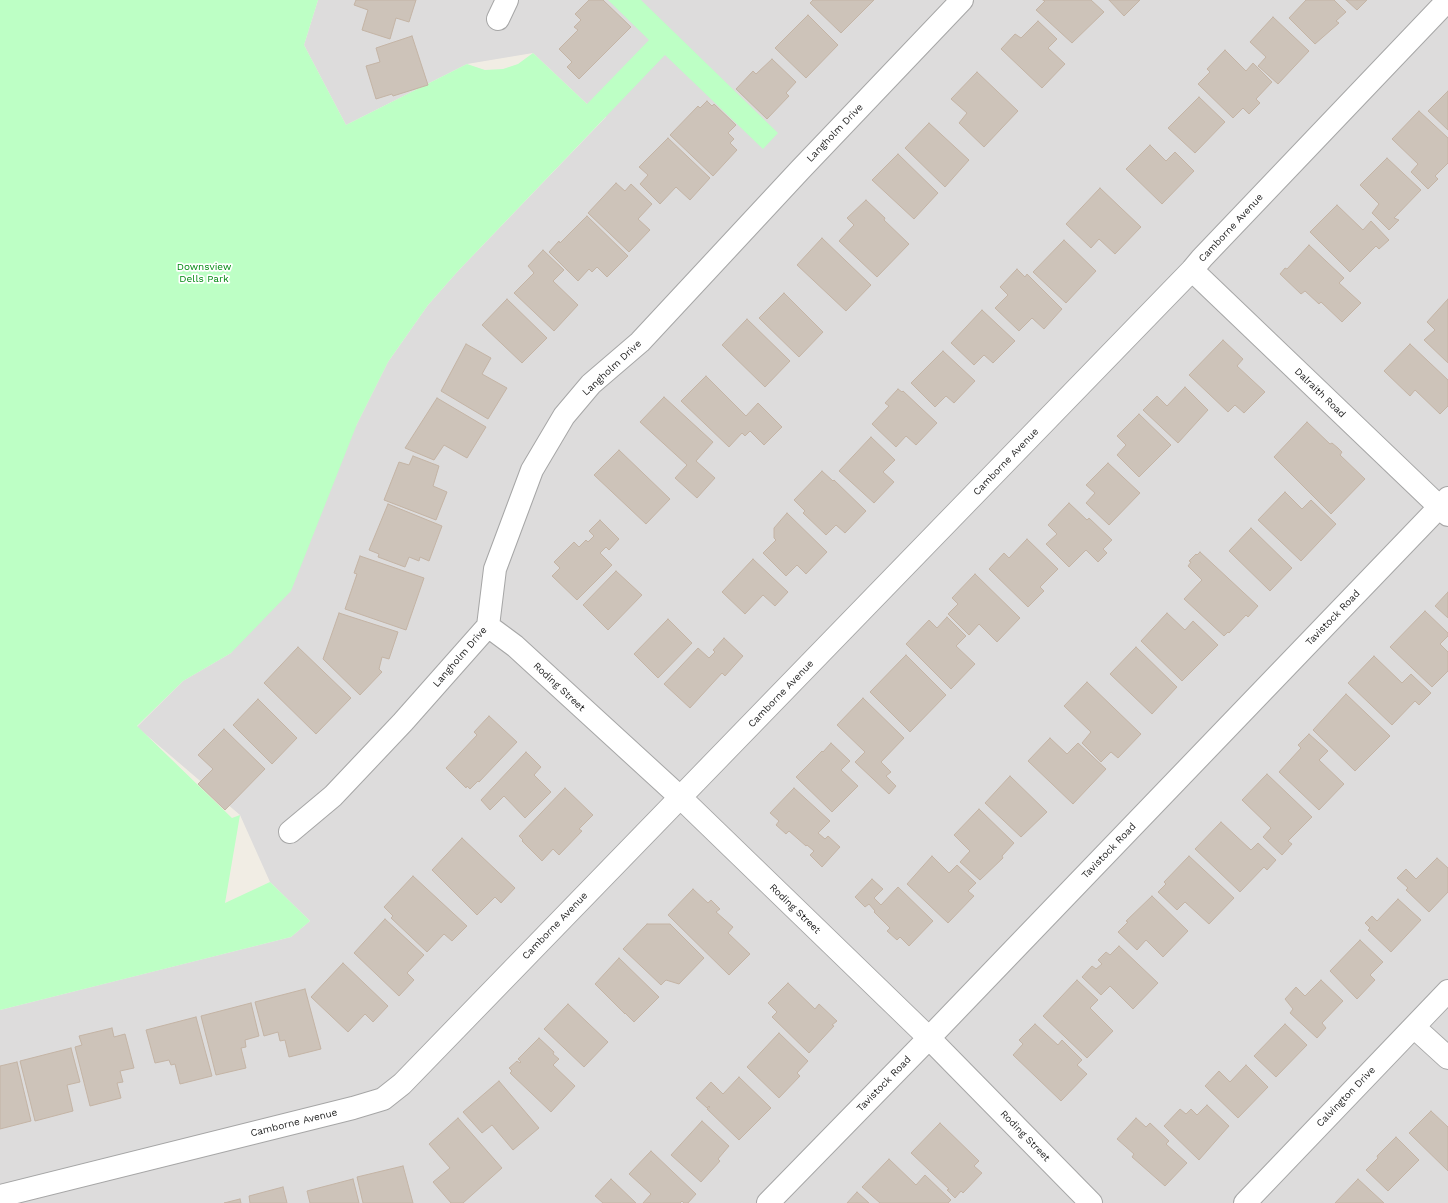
<!DOCTYPE html>
<style>
body{margin:0}
canvas{display:block;background:#f1ede4}
</style>
<canvas width="1448" height="1203"></canvas>
<script>
const g = document.querySelector('canvas').getContext('2d');
g.lineJoin = 'round';
function fill(path, color) { g.fillStyle = color; g.fill(path, 'evenodd'); }
const poly = rows => new Path2D(rows.map(r => 'M' + r).join(''));
function trace(path, color, width, dash) { g.strokeStyle = color; g.lineWidth = width; g.lineCap = dash ? 'butt' : 'round'; g.setLineDash(dash || []); g.stroke(path); }
function drawText(font, color, halo, rows, align = 'center') {
  g.font = font + ' "Work Sans",sans-serif'; g.lineWidth = 3.5; g.setLineDash([]); g.textBaseline = 'middle'; g.strokeStyle = halo; g.fillStyle = color; for (const [text, x, y, turn = 0] of rows) {
    g.save(); g.translate(x, y); g.rotate((+turn || 0) * Math.PI / 180); g.textAlign = isNaN(turn) ? turn : align; if (halo) g.strokeText(text, 0, 0); g.fillText(text, 0, 0); g.restore();
  }
}
const residential = poly([
 [318,0,1448,0,1448,1203,0,1203,0,1010,291,937,310,921,270,882,240,815,137,727,183,681,231,653,357,424,388,362,428,305,458,271,606,117,587,104,533,53,467,64,346,125,304,45]
]);
const park = poly([
 [0,0,318,0,304,45,346,125,467,64,485,70,503,69,518,64,533,53,587,104,649,40,608,0,641,0,778,133,763,149,665,55,458,271,428,305,388,362,357,424,291,591,231,653,183,681,137,726,232,818,240,815,225,903,270,882,310,921,291,937,0,1010]
]);
const building = poly([
 [356,0,416,0,409,22,396,18,390,39,362,30,368,10,354,5,356,0],
 [589,0,603,0,631,27,579,79,567,67,572,62,559,49,578,30,574,27,581,20,575,14,589,0],
 [813,0,874,0,841,33,810,3,813,0],
 [1043,0,1091,0,1104,12,1072,43,1036,10,1045,1,1043,0],
 [1109,0,1140,0,1124,16,1109,0],
 [1306,0,1334,0,1346,12,1336,21,1339,23,1315,44,1289,18,1306,0],
 [1346,0,1367,0,1357,10,1346,0],
 [808,15,838,45,806,78,775,48,808,15],
 [1273,17,1309,51,1278,84,1258,66,1266,57,1250,42,1273,17],
 [1038,21,1057,39,1048,48,1065,64,1042,88,1001,49,1015,34,1021,38,1038,21],
 [412,36,428,85,393,96,392,94,376,99,366,66,380,62,376,48,412,36],
 [1225,50,1246,71,1253,63,1272,82,1256,99,1260,103,1249,114,1243,108,1233,118,1198,84,1210,72,1207,69,1225,50],
 [772,59,796,82,786,93,789,96,767,119,736,89,753,71,756,74,772,59],
 [977,72,1018,111,984,147,959,123,967,113,951,99,977,72],
 [1448,91,1448,130,1428,111,1448,91],
 [1199,97,1225,122,1195,153,1168,128,1199,97],
 [707,101,712,106,714,104,736,125,728,133,734,139,730,143,737,150,713,176,670,135,698,106,700,108,707,101],
 [1419,111,1448,138,1448,163,1435,176,1438,179,1428,189,1411,172,1418,164,1392,139,1419,111],
 [929,123,969,160,945,187,905,148,929,123],
 [668,138,710,178,690,200,676,187,660,204,640,184,648,175,639,167,668,138],
 [1150,145,1166,161,1175,152,1194,171,1162,204,1126,169,1150,145],
 [898,154,938,193,914,219,872,180,898,154],
 [1387,158,1421,190,1394,218,1399,220,1389,230,1372,213,1379,204,1360,185,1387,158],
 [616,183,625,191,631,184,652,204,638,219,650,230,629,252,588,213,616,183],
 [1100,188,1141,227,1115,254,1099,239,1091,248,1066,224,1100,188],
 [866,200,885,218,884,220,909,244,877,277,839,241,854,225,847,218,866,200],
 [1337,205,1363,230,1371,221,1389,240,1379,249,1376,246,1350,272,1310,232,1337,205],
 [587,216,628,256,607,277,597,267,592,272,589,269,578,281,549,252,559,241,560,243,587,216],
 [822,238,871,285,846,311,797,265,822,238],
 [1064,240,1096,271,1066,303,1033,272,1064,240],
 [1309,245,1344,278,1339,283,1361,303,1342,322,1321,302,1319,304,1305,291,1301,294,1280,274,1285,268,1287,269,1309,245],
 [543,250,564,270,553,281,578,305,554,331,514,293,534,273,528,266,543,250],
 [1017,269,1025,277,1027,274,1062,309,1044,329,1032,318,1019,331,995,308,1008,295,1000,287,1017,269],
 [784,293,823,332,799,357,759,318,784,293],
 [507,299,547,338,522,363,482,325,507,299],
 [1448,299,1448,363,1424,340,1435,330,1427,322,1448,299],
 [982,310,1015,341,993,363,984,355,974,365,951,343,982,310],
 [747,319,790,361,765,387,722,345,747,319],
 [1223,340,1243,359,1237,366,1265,392,1244,413,1235,405,1228,412,1189,375,1223,340],
 [466,344,491,358,482,374,507,388,488,419,441,391,466,344],
 [1410,344,1448,380,1448,406,1440,414,1415,390,1410,396,1384,371,1410,344],
 [943,351,975,381,954,403,946,396,935,407,911,383,943,351],
 [706,376,746,416,758,403,782,427,764,445,750,431,745,436,742,433,729,447,681,401,706,376],
 [1185,387,1208,410,1178,443,1143,410,1157,396,1167,406,1185,387],
 [898,389,902,392,903,391,937,423,916,445,906,436,896,447,872,424,889,406,885,403,898,389],
 [664,397,713,442,696,461,715,478,697,498,675,478,687,465,640,422,664,397],
 [437,398,486,427,467,458,444,445,434,460,405,448,437,398],
 [1139,414,1171,445,1139,477,1117,455,1126,445,1117,436,1139,414],
 [1307,422,1330,444,1332,443,1338,448,1342,452,1340,455,1365,479,1331,514,1274,457,1307,422],
 [871,437,895,460,883,472,894,482,874,503,839,471,871,437],
 [619,450,670,499,646,524,594,475,619,450],
 [413,456,439,466,433,486,447,492,436,520,384,500,399,462,409,465,413,456],
 [1108,463,1140,493,1109,525,1086,503,1095,493,1086,485,1108,463],
 [822,471,833,481,834,480,866,511,845,533,836,525,826,535,803,513,805,511,794,500,822,471],
 [1285,492,1302,509,1311,500,1336,524,1301,561,1258,520,1285,492],
 [1069,503,1087,520,1089,518,1112,540,1103,549,1107,553,1098,562,1086,550,1069,567,1046,544,1057,534,1048,525,1069,503],
 [388,504,442,526,429,561,420,557,419,561,409,557,405,567,378,557,379,554,369,550,388,504],
 [787,513,827,552,806,574,797,565,786,576,763,553,776,540,774,538,774,528,787,513],
 [600,520,619,539,609,550,606,547,600,553,612,565,577,600,552,576,560,568,554,562,574,542,579,547,586,540,588,542,594,536,589,531,600,520],
 [1251,528,1292,568,1270,591,1229,551,1251,528],
 [1027,539,1058,569,1040,587,1044,591,1028,607,989,569,1004,553,1009,558,1027,539],
 [1200,552,1258,606,1248,617,1246,615,1229,633,1228,632,1224,636,1184,599,1202,580,1188,566,1191,562,1189,561,1196,554,1197,555,1200,552],
 [360,556,424,578,406,630,345,609,357,574,354,573,360,556],
 [753,559,788,592,775,606,763,595,745,614,722,592,753,559],
 [616,571,642,595,608,630,583,605,616,571],
 [975,574,1020,618,997,642,979,624,969,635,948,614,958,604,952,598,975,574],
 [1448,592,1448,618,1435,606,1448,592],
 [1425,611,1448,633,1448,636,1440,644,1448,652,1448,671,1432,687,1390,647,1425,611],
 [339,613,398,632,389,659,382,657,379,669,382,672,360,695,323,659,339,613],
 [1167,613,1185,630,1193,621,1218,645,1182,681,1141,641,1167,613],
 [947,617,966,636,956,646,975,664,951,689,906,644,929,620,937,628,947,617],
 [668,619,692,643,658,678,634,654,668,619],
 [724,638,743,656,725,676,722,673,690,708,664,684,698,648,709,658,715,652,713,650,724,638],
 [298,647,351,698,316,734,264,683,298,647],
 [1136,647,1177,687,1152,714,1110,674,1136,647],
 [906,655,946,695,910,732,870,692,906,655],
 [1374,656,1402,683,1411,674,1431,693,1419,705,1415,701,1392,725,1348,683,1374,656],
 [1087,682,1141,734,1118,758,1111,752,1101,762,1082,743,1091,732,1064,706,1087,682],
 [1346,694,1390,736,1355,771,1313,730,1346,694],
 [863,698,904,738,881,762,891,772,886,776,896,786,889,794,855,762,865,752,837,725,863,698],
 [258,699,297,738,272,764,233,725,258,699],
 [489,716,517,742,479,782,478,781,470,789,467,786,466,788,446,768,477,735,474,732,489,716],
 [224,729,265,769,225,810,198,784,213,769,198,755,224,729],
 [1309,734,1328,751,1319,760,1344,784,1319,810,1279,772,1301,748,1298,745,1309,734],
 [1050,738,1067,754,1078,743,1106,769,1073,804,1028,761,1050,738],
 [831,743,850,761,841,770,858,786,832,812,796,777,822,751,823,752,831,743],
 [526,752,541,767,534,775,551,792,525,818,504,796,490,810,481,800,526,752],
 [1267,774,1312,817,1288,841,1292,844,1282,855,1263,837,1271,828,1242,800,1267,774],
 [1010,776,1047,812,1021,837,985,803,1010,776],
 [565,788,593,815,579,829,582,831,559,855,553,849,542,861,522,841,523,840,519,836,565,788],
 [794,788,830,821,818,833,825,839,828,836,840,847,822,867,810,855,814,851,807,845,806,846,789,831,786,834,776,825,779,821,770,813,794,788],
 [979,809,1014,843,1002,856,1003,858,980,880,960,862,970,851,954,835,979,809],
 [1221,822,1251,850,1258,843,1276,860,1267,870,1264,867,1240,892,1195,849,1221,822],
 [462,838,515,888,501,903,495,897,477,915,432,870,462,838],
 [932,856,949,873,957,865,976,883,968,891,974,896,948,923,907,884,932,856],
 [1189,856,1234,898,1209,924,1185,902,1177,910,1158,892,1166,884,1164,882,1189,856],
 [1437,858,1448,868,1448,892,1429,912,1406,890,1408,888,1397,878,1406,869,1416,879,1437,858],
 [413,876,467,926,452,941,444,934,427,952,391,918,393,916,384,907,413,876],
 [872,879,883,889,874,898,881,905,898,887,933,921,909,946,900,937,897,940,887,931,890,928,874,912,875,911,869,904,865,907,855,897,872,879],
 [693,889,708,903,711,900,720,909,716,912,733,927,728,933,750,954,729,975,668,915,693,889],
 [1152,896,1188,931,1163,957,1146,940,1137,950,1118,932,1128,922,1126,921,1152,896],
 [1398,899,1421,920,1391,952,1368,930,1370,928,1365,923,1372,916,1377,921,1398,899],
 [385,919,424,955,407,973,414,980,399,996,354,953,385,919],
 [647,924,670,924,704,958,679,984,666,980,661,985,623,949,647,924],
 [1360,940,1383,962,1370,975,1375,980,1357,999,1330,971,1360,940],
 [1119,946,1158,983,1133,1009,1110,986,1101,995,1082,977,1092,966,1096,969,1102,964,1098,960,1106,952,1110,955,1119,946],
 [619,958,659,997,634,1022,625,1013,625,1014,595,984,619,958],
 [343,963,388,1006,373,1022,365,1014,348,1032,311,997,343,963],
 [1077,980,1098,1000,1090,1008,1113,1031,1087,1058,1043,1016,1077,980],
 [1321,980,1343,1001,1322,1023,1326,1028,1317,1038,1290,1013,1293,1009,1285,999,1296,987,1305,996,1321,980],
 [788,983,815,1009,819,1004,837,1021,832,1025,834,1026,809,1053,772,1017,777,1012,768,1003,788,983],
 [305,989,321,1049,289,1057,285,1040,280,1041,278,1032,264,1036,255,1002,305,989],
 [251,1003,259,1036,245,1040,246,1047,241,1048,246,1068,216,1075,201,1016,251,1003],
 [568,1004,608,1042,584,1067,544,1029,568,1004],
 [196,1017,212,1076,180,1084,175,1064,171,1065,169,1060,155,1063,146,1030,196,1017],
 [1035,1024,1058,1045,1062,1040,1082,1060,1077,1065,1087,1074,1061,1101,1013,1055,1023,1044,1019,1040,1035,1024],
 [1285,1024,1307,1045,1276,1077,1254,1056,1285,1024],
 [112,1028,114,1037,125,1034,134,1068,120,1071,123,1082,117,1083,121,1098,90,1106,75,1047,82,1045,79,1036,112,1028],
 [779,1033,808,1061,797,1073,800,1076,779,1098,747,1067,779,1033],
 [539,1038,554,1052,553,1054,559,1059,553,1065,575,1086,551,1112,510,1073,512,1071,509,1068,517,1061,520,1063,521,1062,518,1059,539,1038],
 [71,1048,80,1082,67,1085,73,1111,35,1121,20,1061,71,1048],
 [17,1062,31,1121,0,1129,0,1066,17,1062],
 [1246,1065,1268,1087,1238,1118,1205,1086,1219,1071,1230,1082,1246,1065],
 [739,1077,771,1108,739,1140,707,1109,710,1107,709,1106,707,1108,696,1098,711,1082,723,1094,739,1077],
 [499,1081,539,1128,513,1150,492,1125,482,1133,463,1112,499,1081],
 [1207,1105,1229,1126,1199,1160,1164,1126,1180,1109,1186,1114,1191,1109,1197,1115,1207,1105],
 [1431,1111,1448,1127,1448,1171,1409,1133,1431,1111],
 [458,1118,502,1168,463,1203,451,1203,433,1182,450,1168,429,1144,458,1118],
 [1136,1118,1146,1127,1150,1123,1169,1141,1166,1144,1187,1163,1165,1186,1132,1157,1134,1154,1117,1139,1136,1118],
 [702,1121,729,1146,718,1159,720,1161,701,1182,671,1155,702,1121],
 [940,1123,979,1161,974,1166,982,1173,963,1193,961,1191,955,1198,947,1190,949,1189,911,1153,940,1123],
 [1396,1137,1419,1160,1388,1191,1366,1170,1378,1158,1377,1156,1396,1137],
 [651,1151,696,1194,688,1203,684,1203,682,1201,680,1203,643,1203,651,1194,629,1174,651,1151],
 [889,1159,916,1185,925,1175,951,1200,948,1203,880,1203,862,1187,889,1159],
 [403,1166,413,1203,363,1203,357,1177,403,1166],
 [353,1179,359,1203,310,1203,307,1191,353,1179],
 [611,1179,636,1203,603,1203,595,1196,611,1179],
 [1358,1179,1384,1203,1335,1203,1358,1179],
 [283,1187,287,1203,250,1203,249,1196,283,1187],
 [857,1192,869,1203,847,1203,857,1192],
 [240,1199,241,1203,224,1203,240,1199]
]);
const minor = poly([
 [498,19,507,0],
 [1192,270,1448,515],
 [488,626,515,646,681,798,929,1038,1091,1203],
 [290,832,333,796,403,722,488,626,495,569,532,470,564,416,591,384,640,342,800,170,962,0],
 [1414,1027,1448,1058],
 [0,1196,353,1108,383,1099,402,1084,1192,270,1202,258,1448,0],
 [768,1203,929,1038,1448,498],
 [1245,1203,1448,991]
]);
const streetNames = [
 ["Langholm Drive",835,133,-46],
 ["Camborne Avenue",1231,228,-47],
 ["Langholm Drive",612,368,-43],
 ["Dalraith Road",1320,393,44],
 ["Camborne Avenue",1006,462,-46],
 ["Tavistock Road",1333,618,-46],
 ["Langholm Drive",460,657,-49],
 ["Roding Street",559,687,43],
 ["Camborne Avenue",781,694,-46],
 ["Tavistock Road",1109,851,-46],
 ["Roding Street",795,909,44],
 ["Camborne Avenue",555,926,-46],
 ["Tavistock Road",884,1084,-46],
 ["Calvington Drive",1346,1097,-46],
 ["Camborne Avenue",294,1123,-14],
 ["Roding Street",1025,1136,46]
];
const parkNames = [
 ["Downsview",204,267],
 ["Dells Park",204,279]
];
fill(residential, '#dddcdc');
fill(park, '#bdffc5');
fill(building, '#cdc3b9');
trace(building, '#c4b4a5', 1);
trace(minor, '#a6a6a6', 24);
trace(minor, '#fff', 22);
drawText('10px', '#1f1f1f', '#fff', streetNames);
drawText('10px', '#008911', '#fff', parkNames);
</script>
